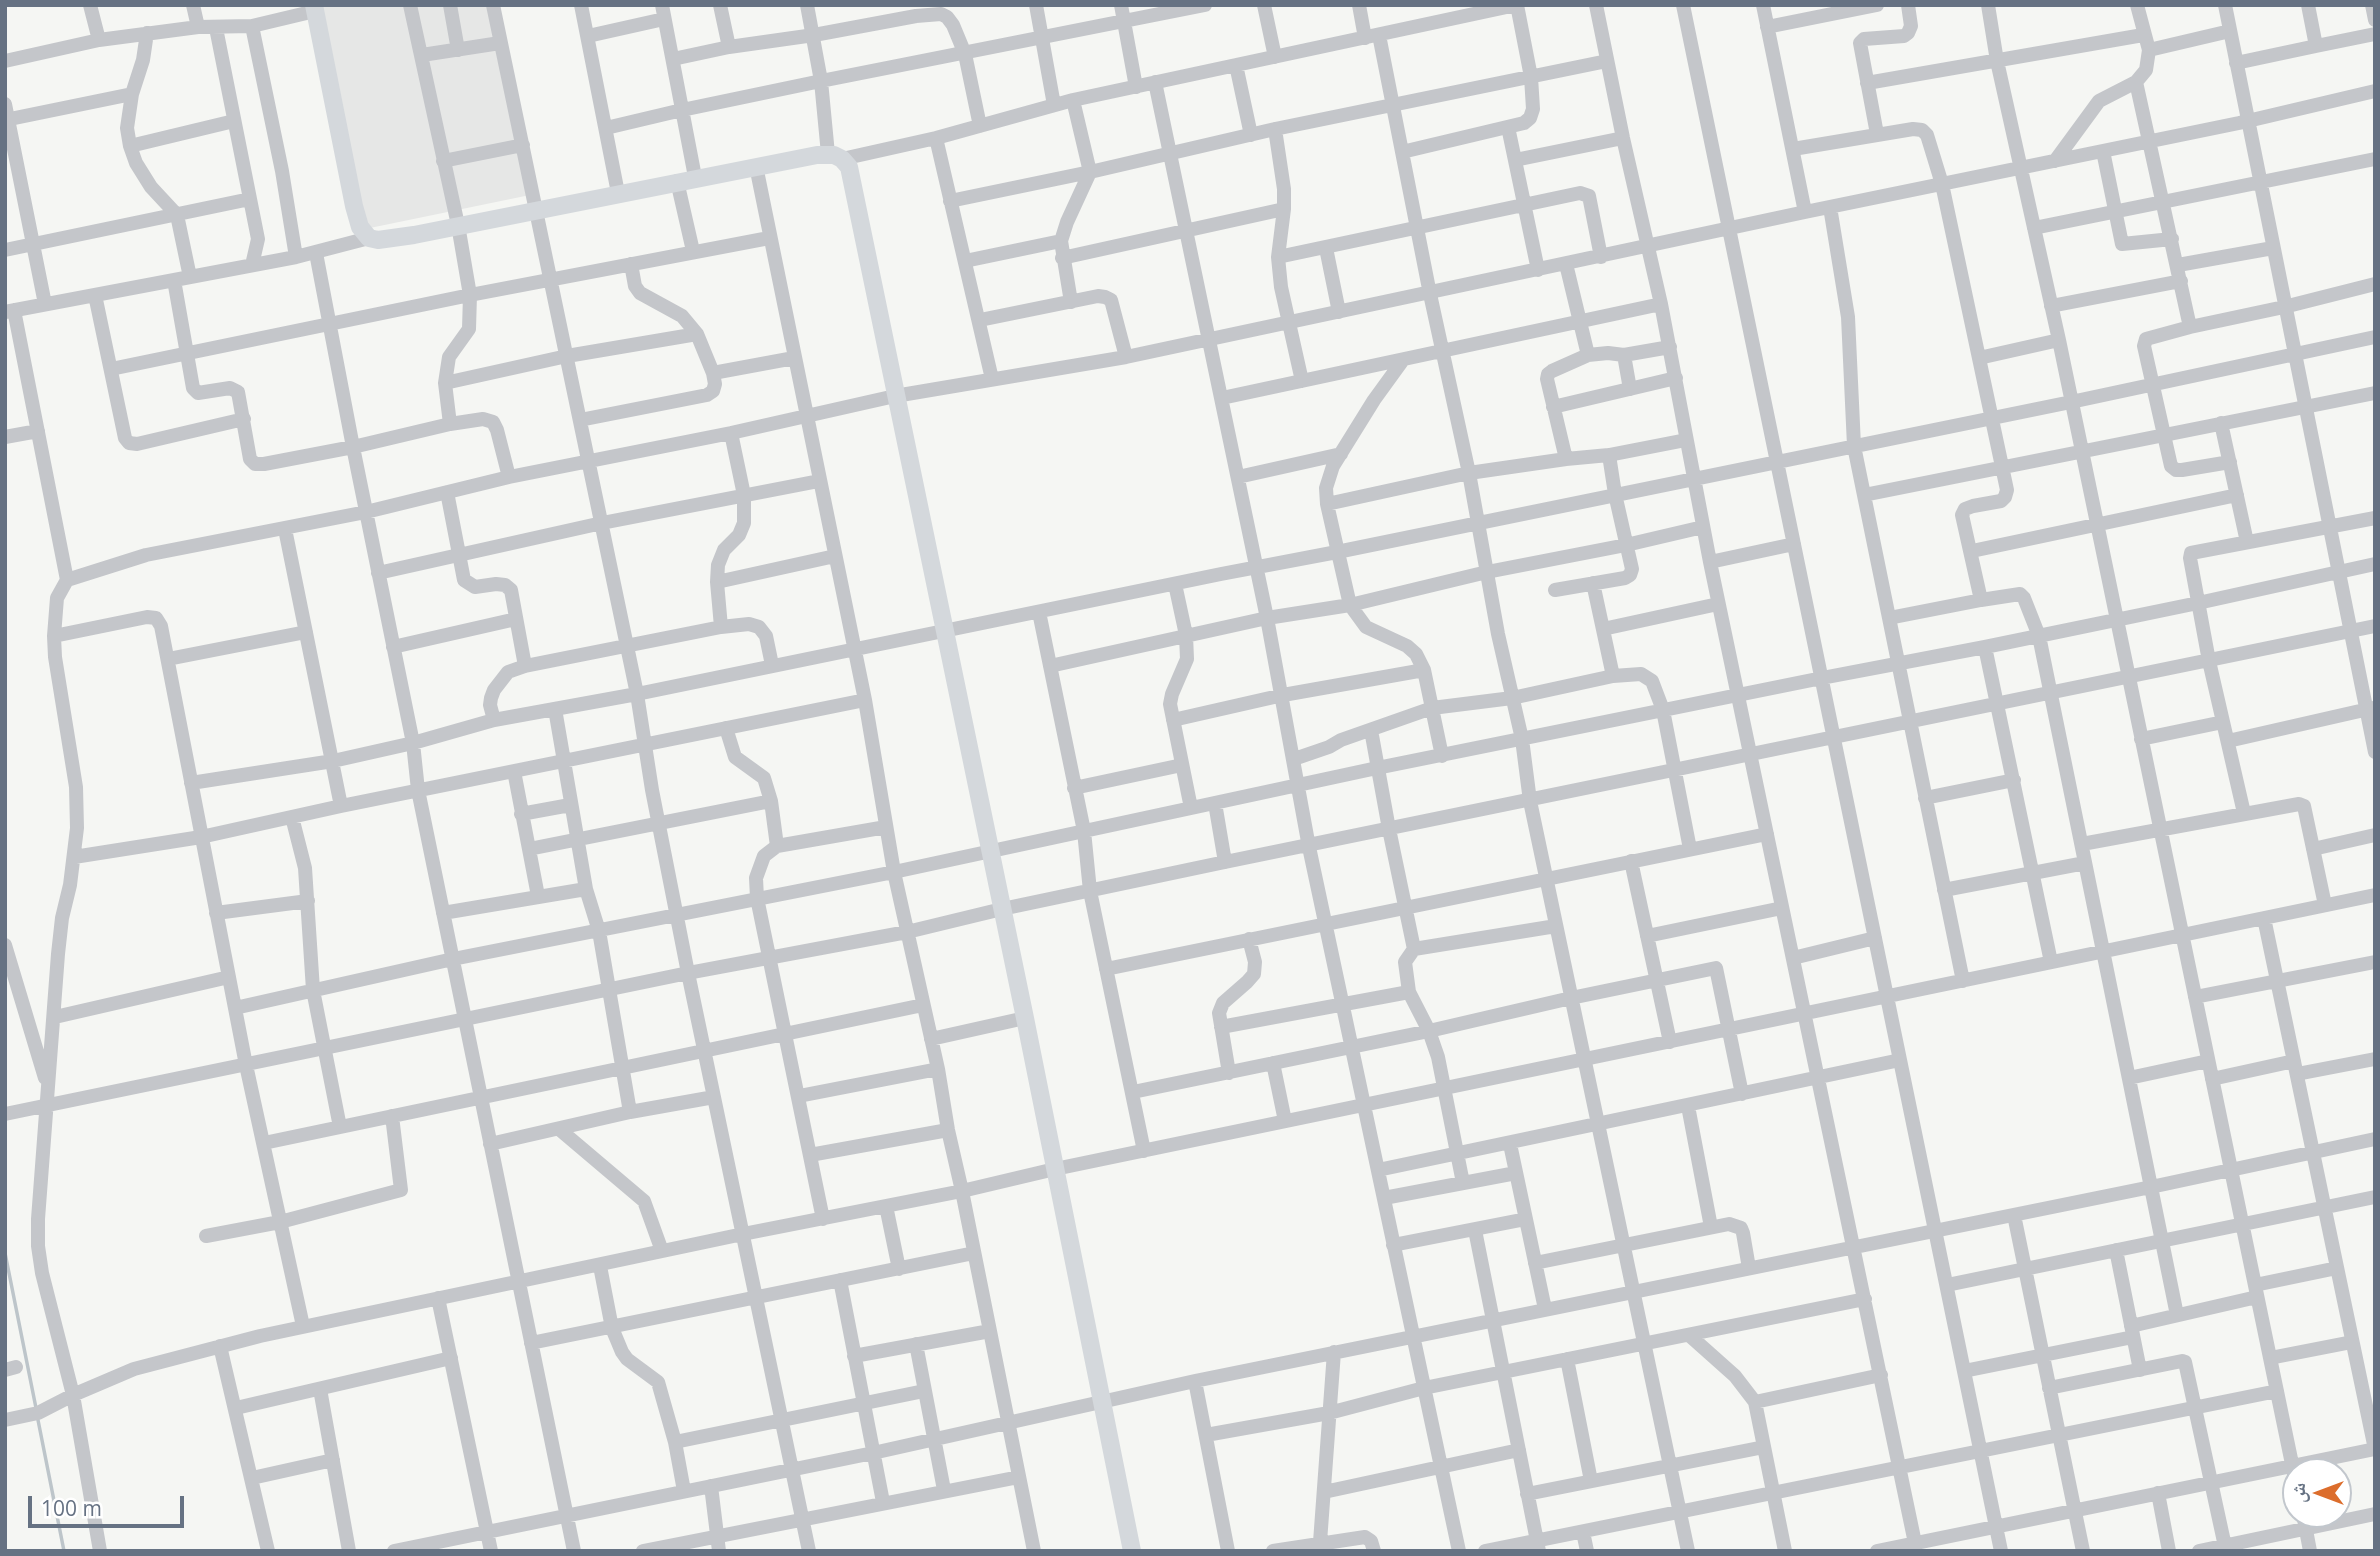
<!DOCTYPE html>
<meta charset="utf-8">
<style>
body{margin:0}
#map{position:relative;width:2380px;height:1556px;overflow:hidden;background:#f5f6f3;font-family:"Open Sans","Noto Naskh Arabic",sans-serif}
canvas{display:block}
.frame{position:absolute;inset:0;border:7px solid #667283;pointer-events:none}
.north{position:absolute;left:2282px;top:1458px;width:70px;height:70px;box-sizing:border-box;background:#fff;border:2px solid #c2c7cd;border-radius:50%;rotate:270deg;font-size:19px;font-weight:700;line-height:28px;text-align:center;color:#667283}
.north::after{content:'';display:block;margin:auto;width:24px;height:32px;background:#dc6d2c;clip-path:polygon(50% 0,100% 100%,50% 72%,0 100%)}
.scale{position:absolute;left:28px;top:1496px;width:156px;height:32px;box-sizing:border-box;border:4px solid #667283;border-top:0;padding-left:9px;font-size:21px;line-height:24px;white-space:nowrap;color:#667283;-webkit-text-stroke:5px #fff;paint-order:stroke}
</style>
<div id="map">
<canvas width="2380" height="1556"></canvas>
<div class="frame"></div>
<div class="north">ش</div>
<div class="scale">100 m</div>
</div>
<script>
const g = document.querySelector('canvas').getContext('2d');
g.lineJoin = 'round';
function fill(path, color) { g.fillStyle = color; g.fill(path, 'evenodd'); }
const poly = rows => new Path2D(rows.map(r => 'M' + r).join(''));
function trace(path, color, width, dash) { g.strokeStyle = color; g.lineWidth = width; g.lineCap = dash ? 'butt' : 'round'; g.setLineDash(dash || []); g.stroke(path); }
const built = poly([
 [320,5,492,5,530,195,365,229]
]);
const stream = poly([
 [5,1253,36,1408],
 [37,1415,64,1551]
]);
const minor = poly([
 [90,5,99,40],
 [193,5,198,27],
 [410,5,458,225,470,295,469,329,449,357,445,383,450,424],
 [450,5,458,50],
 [493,5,637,694,652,790,688,973,809,1551],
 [581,5,618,193],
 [662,5,695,177],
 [720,5,729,47],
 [807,5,821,81,828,154],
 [1036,5,1054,105],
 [1121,5,1136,87],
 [1264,5,1275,57],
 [1359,5,1365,38],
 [1596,5,1623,138,1661,304,1710,562,1915,1543],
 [1683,5,2001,1551],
 [1763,5,1805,212],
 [1988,5,1997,61,2059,340,2296,1483],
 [2225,5,2375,752],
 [2308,5,2316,46,2375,34],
 [2372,5,2375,20],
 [252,26,282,171,296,257],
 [1767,27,1877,5],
 [216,28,258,239,252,265],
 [147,33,143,60,132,94,127,128,130,146,136,163,151,187,177,215,190,277],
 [1379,35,1430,294,1469,473,1498,634,1522,739,1530,801,1688,1551],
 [588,36,664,19],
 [2149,50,2230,31],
 [422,55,500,43],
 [673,59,729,47,814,35,916,16,941,14,947,17,953,25,965,54,980,126],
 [5,61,99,40,198,27,252,26,315,11],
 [2236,63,2316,46],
 [1236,65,1251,135],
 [1155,82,1267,618,1309,847,1459,1551],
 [2136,82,2190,327],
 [1867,83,2143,35],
 [5,104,45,304],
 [5,120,132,94],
 [1508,127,1538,270],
 [606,128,682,110,821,81,1205,5],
 [1275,129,1284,189,1284,209,1278,257,1281,287,1302,381],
 [1877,134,1860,43,1864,39,1904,36,1908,33,1911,26,1908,5],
 [936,138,992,379],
 [130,146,234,121],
 [1793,149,1913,129,1922,130,1927,135,1942,184,2007,490,2005,497,2001,501,1973,506,1965,509,1962,515,1981,600,2020,594,2024,598,2039,636,2177,1315],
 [2103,151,2122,244,2172,239],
 [1402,152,1524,123,1530,118,1533,109,1531,77,1517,5],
 [842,159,936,138,1073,100,1516,5],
 [1515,160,1623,138],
 [443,161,523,145],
 [2055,161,2099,101,2136,82,2146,70,2149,50,2137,5],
 [756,166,865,700,894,872,938,1069,948,1130,962,1191,1034,1551],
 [677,181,693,251],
 [950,201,1090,172,1275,129,1607,61],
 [1830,207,1848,317,1854,446,1963,981],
 [2034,228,2375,159],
 [1326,248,1339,312],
 [5,250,250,199],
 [316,253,353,447,413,743,418,790,574,1551],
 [1278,257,1580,193,1589,196,1601,257],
 [1062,258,1284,209],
 [965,261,1061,241],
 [2178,265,2273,248],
 [174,280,193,388,198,393,230,388,238,392,250,459,255,464,264,464,353,447,450,424,483,419,493,422,497,430,509,477],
 [95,295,125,438,129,443,137,444,244,419],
 [1071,302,1061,241,1067,222,1090,172,1073,100],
 [2051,306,2181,281],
 [14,310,67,580],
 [5,312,296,257,369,238],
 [980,320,1098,296,1105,297,1111,300,1126,357],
 [1588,355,1608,353,1624,355,1670,347],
 [1624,355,1630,389],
 [1979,358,2059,340],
 [1403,360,1374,400,1333,466,1326,488,1327,504,1350,605,1366,627,1407,646,1416,654,1424,670,1442,756],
 [111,369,470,295,769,238],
 [713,373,794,358],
 [445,383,567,356,697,334],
 [1222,398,1661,304],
 [1553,407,1676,378],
 [580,420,707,395,713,391,715,384,713,373,697,334,682,316,640,293,635,286,631,264],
 [2221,423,2247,542],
 [5,437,38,431],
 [1566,459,1547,379,1548,374,1552,371,1588,355,1566,264],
 [2230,462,2182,470,2176,470,2171,466,2144,346,2146,339,2190,327,2284,307,2375,284],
 [1238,477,1341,454],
 [447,492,464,580,475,587,496,584,505,585,511,590,525,666],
 [1864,495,2375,393],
 [1327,504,1469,473,1566,459,1609,455,1686,440],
 [285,529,341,806],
 [1972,551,2237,495],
 [1710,562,1794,544],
 [378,573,602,523,819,481],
 [717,582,835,556],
 [1593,583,1613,676],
 [1175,584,1186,635,1187,659,1172,694,1170,704,1191,808],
 [1555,590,1625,578,1630,575,1632,569,1615,494,1609,455],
 [1039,612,1084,831,1090,891,1144,1151],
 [1889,618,1981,600],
 [721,627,717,582,718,565,724,550,739,535,744,523,744,495,731,433],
 [1603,629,1718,604],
 [54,636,147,617,156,618,161,626,246,1065,303,1326],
 [393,647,516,619],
 [1985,647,2051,962],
 [168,659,306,632],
 [1050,666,1267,618,1350,605,1487,572,1626,545,1703,527],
 [555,709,586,889,599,931,630,1112],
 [494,720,490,705,491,698,494,690,508,672,525,666,721,627,749,624,759,627,766,636,772,665],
 [1173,720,1283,695,1424,670],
 [726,728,735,757,764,778,771,801,777,846],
 [1371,730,1389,829,1414,949],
 [2141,739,2223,722],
 [2228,741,2373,708],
 [1294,759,1329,747,1341,740,1432,708,1512,698,1613,676,1641,674,1652,681,1663,710,1690,849],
 [514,771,538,896],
 [191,783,333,761,413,743,494,720,637,694,1221,574,1337,552,2071,402,2375,337],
 [1074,788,1182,765],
 [1925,798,2014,780],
 [1215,803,1225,862],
 [2244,813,2209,661,2190,558,2191,553,2375,518],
 [521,814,570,805],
 [292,817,305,868,313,990,340,1127],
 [2082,844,2299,804,2304,806,2325,905],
 [529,849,771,801],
 [2313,849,2375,835],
 [74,857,201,837,341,806,865,700],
 [1631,861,1670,1042],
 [1944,890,2085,863],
 [216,913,308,901],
 [443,913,586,889],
 [2264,918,2375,1449],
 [1647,936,1782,908],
 [5,945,45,1078],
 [1793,958,1875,938],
 [1106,969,1767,834],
 [2195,997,2375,962],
 [235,1008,453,959,894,872,1377,768,1822,678,1985,647,2198,603,2375,564],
 [55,1017,229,977],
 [1221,1027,1409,992],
 [931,1039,1025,1018],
 [1273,1063,1285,1121],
 [1229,1073,1219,1013,1223,1003,1247,982,1254,974,1255,962,1249,939],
 [2297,1074,2375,1059],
 [2129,1078,2208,1061],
 [2212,1079,2294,1061],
 [1133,1092,1429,1031,1571,998,1716,968,1742,1094],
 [799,1096,938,1069],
 [1688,1106,1711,1227],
 [5,1114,688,973,907,932,1002,909,1225,862,2375,626],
 [559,1129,644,1201,662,1251],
 [264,1143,923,1005],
 [490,1144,630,1112,714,1097],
 [1510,1144,1545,1309],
 [810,1155,948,1130],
 [1378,1170,1900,1060],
 [1463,1183,1438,1057,1429,1031,1409,992,1405,962,1414,949,1556,926],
 [1384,1198,1516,1173],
 [886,1206,899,1269],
 [2014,1215,2083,1551],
 [823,1219,757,898,756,878,764,856,777,846,886,827],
 [1475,1230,1539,1551],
 [206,1236,280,1222,401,1190,392,1116],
 [1393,1245,1526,1219],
 [2116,1250,2140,1370],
 [1535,1263,1729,1224,1741,1228,1743,1233,1749,1268],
 [600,1266,612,1328,622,1352,627,1359,658,1382,675,1442,684,1491],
 [840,1280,883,1502],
 [1947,1285,2375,1197],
 [2255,1285,2337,1268],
 [438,1298,491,1551],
 [2131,1326,2257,1297],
 [1689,1335,1735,1376,1755,1402,1785,1551],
 [531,1343,974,1253],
 [916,1344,944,1490],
 [220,1346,268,1551],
 [854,1356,990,1331],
 [2270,1358,2352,1342],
 [1567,1359,1591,1481],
 [5,1370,16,1367],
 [1964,1371,2133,1337],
 [1195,1381,1228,1551],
 [2049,1388,2182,1361,2185,1362,2226,1551],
 [320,1389,349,1551],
 [1755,1402,1881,1375],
 [236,1408,451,1358],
 [5,1420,38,1413,73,1395,134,1369,260,1336,743,1234,962,1191,1055,1169,2375,895],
 [1206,1435,1329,1413,1424,1388,1865,1299],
 [675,1442,924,1391],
 [252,1478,333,1460],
 [711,1486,719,1551],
 [1324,1492,1519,1450],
 [2158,1493,2169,1551],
 [1527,1494,1764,1447],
 [2303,1514,2310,1551],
 [1583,1532,1587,1551],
 [1320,1542,1334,1352],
 [100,1551,73,1395,42,1273,38,1246,38,1219,58,954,62,918,70,885,77,828,76,787,55,657,54,636,57,598,67,580,146,555,366,512,509,477,731,433,895,396,1126,357,1805,212,2239,123,2375,91],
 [394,1551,873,1453,1195,1381,2151,1187,2375,1139],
 [643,1551,1019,1477],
 [1273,1551,1365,1537,1371,1541,1374,1551],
 [1485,1551,2277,1391],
 [1877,1551,2375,1449],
 [2199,1551,2375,1514]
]);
const major = poly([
 [314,5,354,206,360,227,369,238,378,240,414,235,817,155,834,155,842,159,849,167,1025,1018,1132,1551]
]);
fill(built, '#e6e7e6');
trace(stream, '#bdc5ca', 3.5);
trace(minor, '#c4c6ca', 14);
trace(major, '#d4d8dc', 18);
</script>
